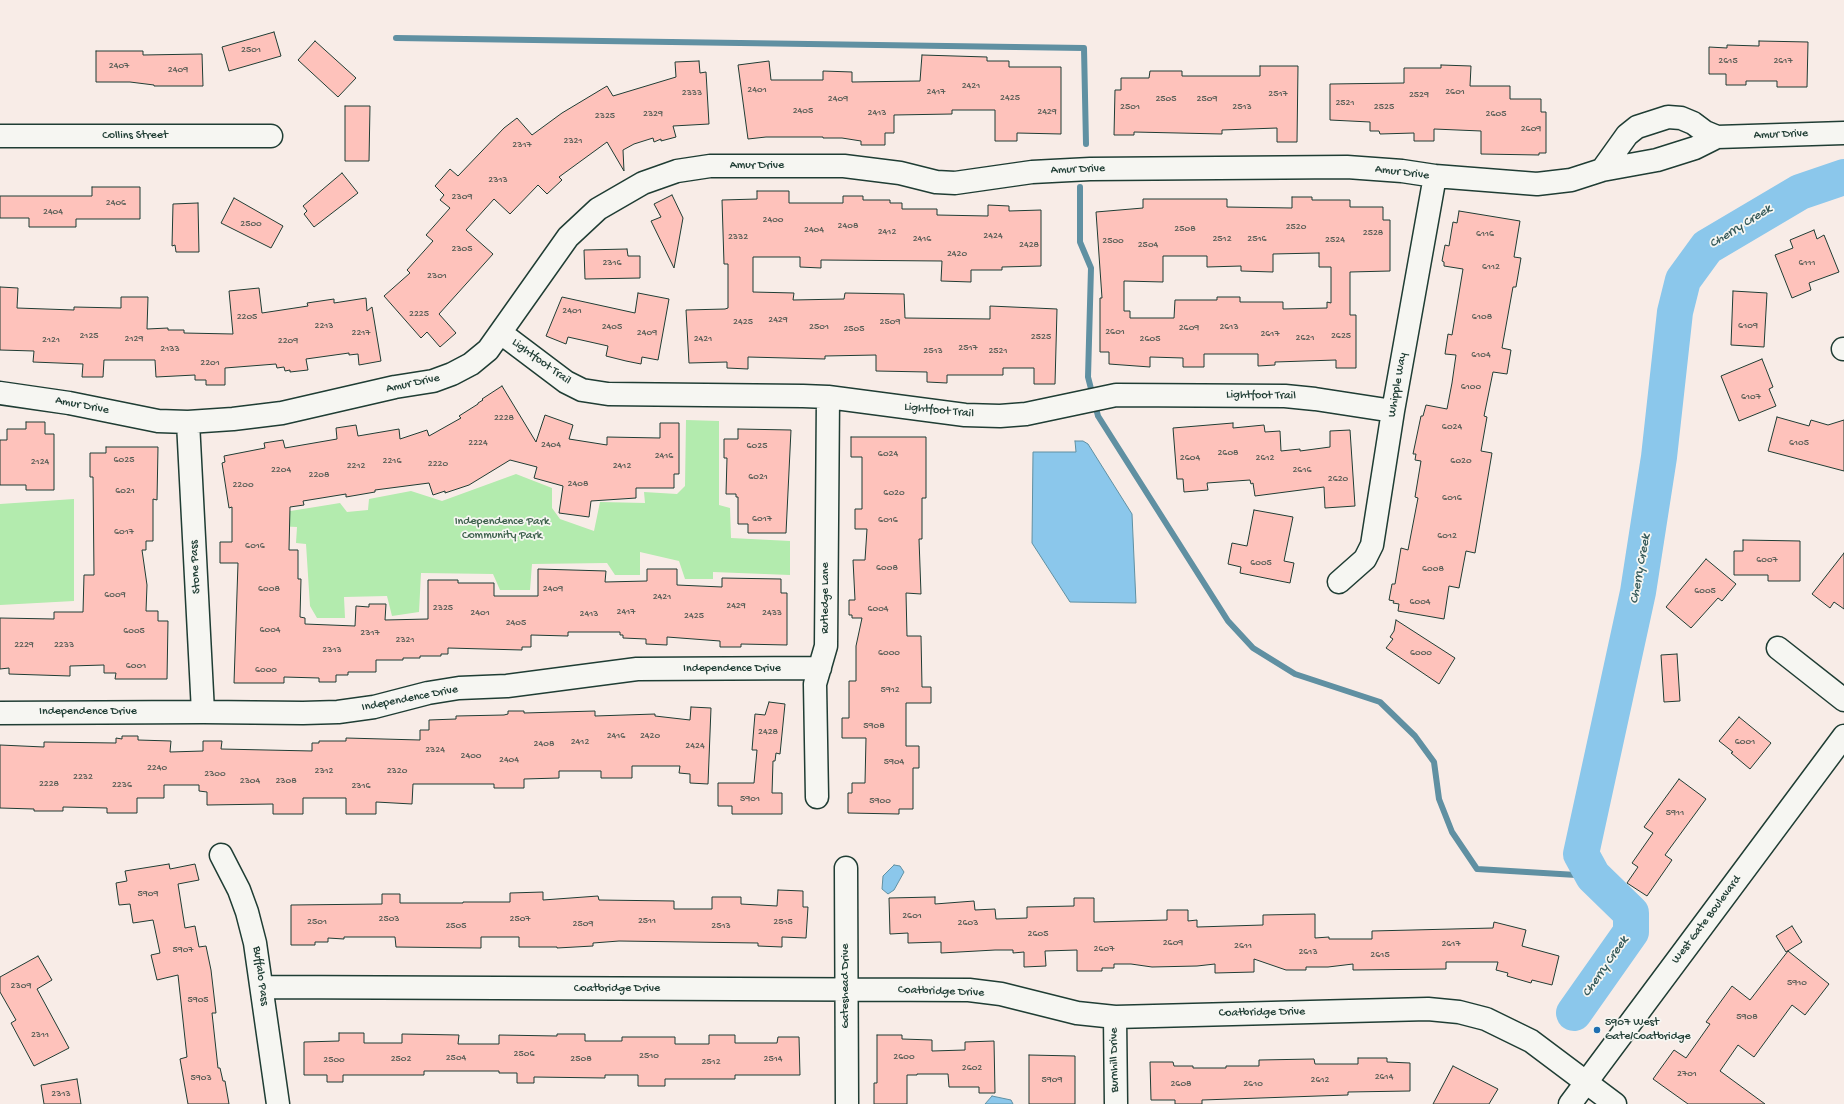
<!DOCTYPE html>
<style>
body{margin:0}
canvas{display:block;background:#f8ece7}
</style>
<canvas width="1844" height="1104"></canvas>
<script>
const g = document.querySelector('canvas').getContext('2d');
g.lineJoin = 'round';
function fill(path, color) { g.fillStyle = color; g.fill(path, 'evenodd'); }
const poly = rows => new Path2D(rows.map(r => 'M' + r).join(''));
function trace(path, color, width, dash) { g.strokeStyle = color; g.lineWidth = width; g.lineCap = dash ? 'butt' : 'round'; g.setLineDash(dash || []); g.stroke(path); }
function drawText(font, color, halo, rows, align = 'center') {
  g.font = font + ' "Gochi Hand",sans-serif'; g.lineWidth = 3.5; g.setLineDash([]); g.textBaseline = 'middle'; g.strokeStyle = halo; g.fillStyle = color; for (const [text, x, y, turn = 0] of rows) {
    g.save(); g.translate(x, y); g.rotate((+turn || 0) * Math.PI / 180); g.textAlign = isNaN(turn) ? turn : align; if (halo) g.strokeText(text, 0, 0); g.fillText(text, 0, 0); g.restore();
  }
}
const green = poly([
 [686,420,719,421,719,505,730,508,731,538,790,541,790,575,713,572,713,579,685,579,679,561,640,552,640,575,615,575,607,563,532,564,530,590,500,590,493,574,421,573,419,612,392,616,387,596,344,597,345,618,317,618,310,606,306,544,296,543,297,527,275,526,272,514,340,503,347,512,368,510,369,499,411,491,442,501,516,474,552,488,552,508,560,519,594,531,600,502,645,503,644,492,677,494,685,486],
 [74,499,74,601,0,605,0,504]
]);
const water = poly([
 [1075,441,1083,441,1088,444,1132,514,1136,603,1070,602,1032,543,1033,452,1076,452,1075,441],
 [894,865,900,866,904,872,894,890,888,894,882,889,883,876,894,865],
 [992,1096,1011,1100,1013,1104,985,1104,992,1096]
]);
const stream = poly([
 [396,38,1084,48,1086,144],
 [1080,187,1080,242,1091,268,1088,377,1098,416,1228,621,1253,648,1295,674,1380,702,1415,736,1434,762,1439,799,1452,832,1477,869,1593,876]
]);
const river = poly([
 [1574,1013,1631,932,1631,913,1593,876,1581,854,1638,592,1659,457,1675,312,1683,280,1707,247,1800,192,1844,177]
]);
const building = poly([
 [274,32,281,56,229,71,222,47,274,32],
 [315,41,356,78,338,97,298,60,315,41],
 [1759,41,1808,42,1807,87,1777,87,1777,81,1746,81,1746,85,1726,85,1726,74,1709,74,1709,47,1727,48,1727,45,1759,46,1759,41],
 [96,51,143,51,143,55,202,54,203,86,154,86,154,85,130,82,96,82,96,51],
 [922,55,987,57,987,61,1009,61,1009,67,1061,67,1061,134,1017,133,1017,141,995,141,995,110,952,110,952,114,894,115,894,133,885,133,885,145,861,145,861,141,842,138,823,138,823,137,766,137,748,139,738,65,769,61,771,80,823,80,823,71,852,72,852,82,920,81,922,55],
 [699,61,700,73,706,72,709,124,673,126,676,137,661,141,661,139,654,142,653,138,634,144,623,150,624,171,607,142,559,177,562,180,547,194,538,185,510,214,494,199,466,230,493,254,439,314,456,333,440,347,427,332,421,338,384,296,410,273,407,270,433,241,426,235,450,208,440,200,444,195,435,186,450,169,458,176,504,128,517,118,532,135,562,113,607,86,613,96,676,77,675,62,699,61],
 [1441,65,1471,66,1470,86,1510,86,1510,99,1541,99,1541,112,1546,112,1546,153,1539,153,1539,155,1481,154,1481,131,1434,129,1434,141,1414,141,1414,133,1380,134,1379,131,1370,131,1370,122,1330,120,1330,84,1404,83,1404,68,1441,68,1441,65],
 [1260,66,1298,66,1297,142,1277,142,1277,128,1222,130,1222,134,1134,132,1134,135,1114,135,1115,90,1121,90,1121,78,1149,78,1150,71,1182,71,1182,76,1260,76,1260,66],
 [345,106,370,106,369,161,345,161,345,106],
 [342,173,358,193,314,227,304,214,307,211,303,206,342,173],
 [92,187,140,187,140,219,76,219,76,227,29,227,29,218,0,218,0,196,92,196,92,187],
 [757,191,789,191,789,203,843,203,843,196,863,196,863,200,890,200,890,203,902,203,902,209,937,209,937,215,988,216,988,205,1009,206,1009,211,1041,210,1041,266,1002,267,1002,270,971,270,971,282,941,281,942,261,821,260,821,268,800,267,800,257,753,257,753,292,794,293,793,300,844,299,845,293,904,294,905,318,990,319,990,306,1057,309,1055,384,1034,384,1034,368,1003,368,1003,375,947,375,947,383,927,382,927,372,876,371,876,355,825,356,825,359,748,357,748,369,727,368,727,362,689,363,686,310,725,309,728,308,728,264,724,264,722,200,757,199,757,191],
 [672,195,683,218,674,268,651,221,661,217,654,204,672,195],
 [1292,197,1312,197,1312,200,1350,200,1350,207,1383,207,1383,220,1390,220,1390,271,1350,272,1350,315,1356,315,1356,368,1336,368,1336,360,1275,362,1275,365,1258,366,1258,354,1204,354,1204,367,1183,367,1183,358,1150,357,1150,367,1109,364,1109,352,1100,352,1100,298,1102,298,1096,212,1143,208,1143,199,1227,199,1227,207,1292,208,1292,197],
 [1319,253,1319,267,1331,267,1331,303,1327,302,1327,308,1283,309,1283,302,1240,302,1240,297,1217,297,1217,300,1175,300,1174,318,1130,318,1130,311,1124,311,1124,281,1163,282,1163,256,1207,256,1207,267,1241,266,1241,271,1273,272,1273,254,1319,253],
 [234,198,283,226,271,248,221,223,234,198],
 [198,203,199,252,176,252,175,245,172,246,173,204,198,203],
 [1459,211,1520,221,1514,257,1521,258,1516,287,1513,287,1502,348,1511,350,1507,374,1493,372,1484,416,1487,417,1481,451,1492,453,1475,553,1466,551,1459,588,1449,586,1444,619,1398,611,1399,604,1393,603,1394,601,1389,600,1392,584,1395,584,1401,548,1408,550,1418,498,1415,497,1421,461,1415,460,1416,454,1413,454,1421,416,1423,416,1426,405,1447,409,1452,383,1456,355,1445,354,1448,334,1452,335,1463,269,1444,266,1444,262,1442,261,1445,245,1449,246,1453,222,1457,223,1459,211],
 [1814,230,1817,239,1824,235,1839,272,1809,283,1811,290,1792,298,1775,255,1793,248,1790,240,1814,230],
 [627,249,628,256,640,256,640,278,585,279,584,250,627,249],
 [0,287,18,288,17,308,74,310,74,307,121,308,121,297,148,297,147,329,168,328,168,330,184,330,184,333,233,334,229,291,259,288,262,313,308,306,307,303,334,299,334,303,366,298,367,311,372,307,381,361,359,365,358,354,349,355,349,353,306,359,308,370,290,372,290,370,285,371,284,367,277,368,276,364,225,368,225,385,206,385,206,380,195,380,195,375,156,377,155,360,104,360,103,377,82,377,83,364,33,362,34,351,0,350,0,287],
 [1733,291,1767,293,1764,347,1731,345,1733,291],
 [638,293,669,299,658,360,642,357,641,364,626,361,606,356,608,346,568,337,566,344,546,336,562,297,635,313,638,293],
 [1762,359,1773,387,1769,389,1776,406,1739,421,1721,376,1762,359],
 [502,386,536,442,545,415,573,425,569,439,607,445,607,437,660,438,660,423,679,423,679,474,674,474,674,488,636,488,636,498,591,501,589,517,559,513,563,486,534,478,537,467,510,460,469,485,445,493,445,491,433,495,429,483,375,490,375,492,346,497,346,494,303,501,304,505,290,507,289,550,298,550,298,579,301,579,300,617,305,618,305,624,355,626,356,606,369,607,369,604,386,604,385,620,428,619,428,580,458,580,458,583,494,583,494,596,538,596,538,569,606,571,605,582,647,581,647,569,677,569,677,585,722,587,722,578,781,579,781,593,787,593,787,645,741,644,741,647,720,647,720,641,667,637,667,645,646,644,646,639,623,638,623,635,620,635,620,632,568,632,568,636,531,635,531,647,522,647,522,650,448,648,448,654,441,654,441,656,420,656,420,658,403,658,403,660,376,660,376,672,348,672,348,675,336,675,336,682,319,682,319,678,284,677,284,683,234,683,238,563,220,563,220,542,232,542,232,507,229,508,222,463,225,462,224,456,265,448,264,443,283,440,285,448,337,439,336,428,356,425,358,436,399,429,400,439,427,430,429,436,461,418,459,416,478,404,478,403,483,400,482,399,502,386],
 [1777,417,1809,426,1811,420,1828,425,1844,420,1844,471,1768,451,1777,417],
 [26,422,45,422,45,434,54,434,54,490,26,490,26,485,0,485,0,440,7,440,7,429,26,429,26,422],
 [1233,423,1233,428,1264,425,1265,432,1280,431,1281,451,1300,449,1300,451,1330,447,1330,431,1350,430,1355,506,1325,508,1324,487,1255,496,1253,483,1251,484,1250,480,1207,483,1208,490,1184,492,1183,479,1177,479,1173,428,1233,423],
 [738,429,791,430,786,533,748,533,748,524,738,524,738,497,736,497,736,494,726,494,727,458,724,458,724,439,738,439,738,429],
 [851,437,926,437,926,498,922,498,922,539,919,539,921,594,906,593,907,636,921,636,922,687,931,687,931,703,906,703,906,746,919,746,919,768,913,768,913,809,899,809,899,814,848,813,848,793,852,793,852,783,865,783,866,738,842,738,842,718,849,718,849,681,856,681,856,646,862,618,852,618,852,615,849,615,849,600,855,600,853,560,865,560,867,529,855,529,855,509,862,509,862,457,851,457,851,437],
 [106,447,158,447,157,500,153,499,153,541,146,541,146,550,142,550,147,585,146,611,158,611,158,621,168,621,167,679,115,679,116,673,104,673,104,665,70,666,70,676,9,674,9,668,0,669,0,618,54,619,54,612,83,612,84,575,94,575,93,477,90,477,90,453,106,453,106,447],
 [1254,510,1293,517,1284,561,1294,563,1290,583,1240,573,1241,567,1228,564,1232,543,1247,546,1254,510],
 [1743,540,1800,541,1800,581,1768,581,1768,575,1734,575,1734,551,1743,551,1743,540],
 [1844,553,1844,609,1834,602,1830,608,1812,594,1844,553],
 [1706,559,1736,584,1722,601,1718,598,1691,628,1666,607,1706,559],
 [1396,620,1455,658,1439,684,1386,648,1393,639,1390,637,1394,631,1396,620],
 [1677,654,1680,701,1664,702,1661,655,1677,654],
 [769,702,785,704,780,754,776,753,775,761,773,761,772,793,782,793,782,814,732,814,732,806,718,806,718,783,754,783,757,750,752,750,755,714,765,715,769,702],
 [691,707,711,708,708,784,690,783,690,774,679,773,680,766,632,766,632,778,601,778,601,771,559,771,559,778,524,779,524,788,494,788,494,784,413,784,412,804,376,802,376,814,346,814,346,798,303,798,303,814,273,814,273,804,207,805,207,792,199,791,199,785,164,785,164,798,137,798,137,813,107,813,107,808,63,807,63,811,34,811,34,809,0,808,0,745,44,747,44,742,116,743,116,738,122,739,122,736,138,736,138,740,171,741,170,752,203,751,203,741,222,741,221,749,312,751,312,743,319,743,319,741,346,741,346,738,420,740,420,730,429,730,429,720,456,719,456,716,504,715,508,714,508,711,524,711,524,713,595,711,595,716,655,714,655,716,690,720,691,707],
 [1739,717,1771,743,1750,769,1731,753,1733,752,1719,741,1739,717],
 [1679,779,1706,799,1665,855,1672,860,1647,896,1627,883,1638,867,1632,863,1653,833,1644,827,1679,779],
 [169,864,170,869,195,864,199,880,178,884,185,928,195,926,199,947,206,946,211,970,216,1013,212,1013,218,1068,220,1068,223,1081,225,1081,229,1104,188,1104,180,1059,187,1057,178,975,157,980,151,955,160,953,153,920,133,923,130,904,119,905,116,883,127,881,125,871,169,864],
 [778,890,803,891,803,907,808,907,806,938,782,937,782,947,758,946,758,943,619,941,593,943,593,946,557,948,557,947,519,947,519,937,481,937,481,948,396,947,395,937,344,937,344,939,328,938,328,942,315,942,315,945,291,945,291,905,382,904,382,894,400,894,400,903,463,903,463,902,510,902,510,893,543,892,543,900,598,896,599,900,674,901,674,909,712,909,712,897,741,897,741,904,777,906,778,890],
 [935,897,935,904,974,901,975,910,995,909,996,919,1027,918,1027,907,1074,906,1074,898,1094,898,1094,922,1167,920,1167,910,1188,910,1188,921,1197,920,1197,927,1263,925,1263,915,1315,914,1315,938,1329,937,1329,939,1372,939,1372,931,1493,928,1494,922,1526,930,1522,946,1559,956,1552,985,1532,980,1531,983,1507,976,1508,973,1496,970,1498,962,1446,962,1446,969,1353,970,1353,964,1328,967,1306,967,1306,970,1286,970,1254,959,1254,972,1215,973,1215,964,1197,966,1152,967,1131,964,1114,964,1114,968,1102,968,1102,971,1077,971,1077,950,1045,951,1046,966,1024,967,1024,952,1013,953,1013,950,995,950,941,953,941,942,908,943,908,933,890,934,889,898,935,897],
 [1792,926,1802,942,1786,952,1776,936,1792,926],
 [1788,951,1829,984,1805,1015,1792,1005,1754,1057,1738,1045,1720,1071,1765,1104,1688,1104,1653,1079,1674,1050,1686,1058,1710,1024,1706,1022,1732,986,1750,1000,1788,951],
 [38,956,52,980,37,989,69,1048,34,1066,11,1023,16,1020,0,992,0,977,38,956],
 [339,1033,364,1033,364,1043,402,1043,402,1034,459,1035,458,1044,499,1044,499,1035,557,1036,557,1034,585,1034,585,1041,622,1041,622,1037,675,1037,675,1044,709,1044,709,1035,735,1035,735,1043,777,1043,778,1037,799,1037,800,1075,735,1075,735,1079,665,1079,665,1086,638,1086,638,1075,605,1075,605,1078,534,1077,534,1083,517,1083,517,1073,499,1073,499,1071,424,1071,424,1075,343,1075,343,1082,327,1082,327,1075,304,1075,304,1042,339,1041,339,1033],
 [877,1035,902,1035,902,1039,932,1040,932,1051,965,1050,965,1042,994,1041,995,1093,979,1093,979,1087,949,1087,948,1074,917,1074,917,1075,907,1075,907,1104,874,1104,874,1083,877,1083,877,1035],
 [1029,1055,1075,1056,1075,1104,1029,1104,1029,1055],
 [1358,1058,1387,1058,1387,1062,1410,1063,1410,1091,1348,1092,1348,1095,1202,1100,1202,1104,1175,1104,1175,1100,1151,1100,1150,1062,1173,1062,1174,1066,1193,1066,1193,1068,1226,1068,1226,1066,1259,1066,1259,1060,1314,1059,1315,1064,1358,1064,1358,1058],
 [1453,1066,1498,1089,1489,1104,1433,1104,1453,1066],
 [77,1079,81,1104,44,1104,41,1085,77,1079]
]);
const minor = poly([
 [0,136,271,136],
 [1602,170,1627,135,1637,127,1668,117,1681,118,1693,123,1705,132,1717,137],
 [501,333,566,382,582,390,608,394,803,396,828,397,965,415,1000,416,1026,414,1116,395,1285,396,1315,399,1393,411],
 [1843,349,1844,349],
 [0,393,69,403,158,421,188,422,233,419,282,413,395,387,433,381,452,374,471,364,488,350,568,237,598,209,643,183,677,171,710,166,844,166,900,173,936,182,955,183,1032,172,1090,169,1347,167,1402,171,1435,176,1537,184,1571,180,1602,170,1657,160,1695,148,1717,137,1844,133],
 [188,422,203,712],
 [1339,582,1365,559,1372,545,1393,411,1435,176],
 [1778,648,1844,700],
 [0,713,203,712,303,713,338,712,374,707,428,693,459,688,507,686,637,669,820,668],
 [817,797,815,684,826,646,828,397],
 [221,855,239,890,247,912,255,943,278,1104],
 [846,868,847,1104],
 [262,987,969,990,1001,994,1077,1013,1115,1017,1428,1009,1459,1012,1486,1019,1531,1041,1615,1104],
 [1115,1017,1116,1104]
]);
const major = poly([
 [1570,1104,1844,736]
]);
const markers = [
 [1597,1030,4,"#1f6fb2"]
];
const numberNames = [
 ["2501",251,50],
 ["2615",1728,61],
 ["2617",1783,61],
 ["2407",119,66],
 ["2409",178,70],
 ["2421",971,86],
 ["2401",757,90],
 ["2417",936,92],
 ["2601",1455,92],
 ["2333",692,93],
 ["2517",1278,94],
 ["2529",1419,95],
 ["2425",1010,98],
 ["2409",838,99],
 ["2505",1166,99],
 ["2509",1207,99],
 ["2521",1345,103],
 ["2501",1130,107],
 ["2513",1242,107],
 ["2525",1384,107],
 ["2405",803,111],
 ["2429",1047,112],
 ["2413",877,113],
 ["2329",653,114],
 ["2605",1496,114],
 ["2325",605,116],
 ["2609",1531,129],
 ["2321",573,141],
 ["2317",522,145],
 ["2313",498,180],
 ["2309",462,197],
 ["2406",116,203],
 ["2404",53,212],
 ["2400",773,220],
 ["2500",251,224],
 ["2408",848,226],
 ["2520",1296,227],
 ["2508",1185,229],
 ["2404",814,230],
 ["2412",887,232],
 ["2528",1373,233],
 ["6116",1485,234],
 ["2424",993,236],
 ["2332",738,237],
 ["2416",922,239],
 ["2512",1222,239],
 ["2516",1257,239],
 ["2524",1335,240],
 ["2500",1113,241],
 ["2428",1029,245],
 ["2504",1148,245],
 ["2305",462,249],
 ["2420",957,254],
 ["2316",612,263],
 ["6111",1807,263],
 ["6112",1491,267],
 ["2301",437,276],
 ["2401",572,311],
 ["2225",419,314],
 ["2205",247,317],
 ["6108",1482,317],
 ["2429",778,320],
 ["2425",743,322],
 ["2509",890,322],
 ["2213",324,326],
 ["6109",1748,326],
 ["2405",612,327],
 ["2501",819,327],
 ["2613",1229,327],
 ["2609",1189,328],
 ["2505",854,329],
 ["2601",1115,332],
 ["2217",361,333],
 ["2409",647,333],
 ["2617",1270,334],
 ["2125",89,336],
 ["2625",1341,336],
 ["2525",1041,337],
 ["2621",1305,338],
 ["2129",134,339],
 ["2421",703,339],
 ["2605",1150,339],
 ["2121",51,340],
 ["2209",288,341],
 ["2517",968,348],
 ["2133",170,349],
 ["2513",933,351],
 ["2521",998,351],
 ["6104",1481,355],
 ["2201",210,363],
 ["6100",1471,387],
 ["6107",1751,397],
 ["2228",504,418],
 ["6024",1452,427],
 ["2224",478,443],
 ["6105",1799,443],
 ["2404",551,445],
 ["6025",757,446],
 ["2608",1228,453],
 ["6024",888,454],
 ["2416",664,456],
 ["2604",1190,458],
 ["2612",1265,458],
 ["6025",124,460],
 ["2216",392,461],
 ["6020",1461,461],
 ["2124",40,462],
 ["2220",438,464],
 ["2212",356,466],
 ["2412",622,466],
 ["2204",281,470],
 ["2616",1302,470],
 ["2208",319,475],
 ["6021",758,477],
 ["2620",1338,479],
 ["2408",578,484],
 ["2200",243,485],
 ["6021",125,491],
 ["6020",894,493],
 ["6016",1452,498],
 ["6017",762,519],
 ["6016",888,520],
 ["6017",124,532],
 ["6012",1447,536],
 ["6016",255,546],
 ["6007",1767,560],
 ["6005",1261,563],
 ["6008",887,568],
 ["6008",1433,569],
 ["6008",269,589],
 ["2409",553,589],
 ["6005",1705,591],
 ["6009",115,595],
 ["2421",662,597],
 ["6004",1420,602],
 ["2429",736,606],
 ["2325",443,608],
 ["6004",878,609],
 ["2417",626,612],
 ["2401",480,613],
 ["2433",772,613],
 ["2413",589,614],
 ["2425",694,616],
 ["2405",516,623],
 ["6004",270,630],
 ["6005",134,631],
 ["2317",370,633],
 ["2321",405,640],
 ["2229",24,645],
 ["2233",64,645],
 ["2313",332,650],
 ["6000",889,653],
 ["6000",1421,653],
 ["6001",136,666],
 ["6000",266,670],
 ["5912",890,690],
 ["5908",874,726],
 ["2428",768,732],
 ["2416",616,736],
 ["2420",650,736],
 ["2412",580,742],
 ["6001",1745,742],
 ["2408",544,744],
 ["2424",695,746],
 ["2324",435,750],
 ["2400",471,756],
 ["2404",509,760],
 ["5904",894,762],
 ["2240",157,768],
 ["2312",324,771],
 ["2320",397,771],
 ["2300",215,774],
 ["2232",83,777],
 ["2304",250,781],
 ["2308",286,781],
 ["2228",49,784],
 ["2236",122,785],
 ["2316",361,786],
 ["5901",750,799],
 ["5900",880,801],
 ["5911",1675,813],
 ["5909",148,894],
 ["2601",912,916],
 ["2503",389,919],
 ["2507",520,919],
 ["2511",647,921],
 ["2501",317,922],
 ["2515",783,922],
 ["2603",968,923],
 ["2509",583,924],
 ["2505",456,926],
 ["2513",721,926],
 ["2605",1038,934],
 ["2609",1173,943],
 ["2617",1451,944],
 ["2611",1243,946],
 ["2607",1104,949],
 ["5907",183,950],
 ["2613",1308,952],
 ["2615",1380,955],
 ["5910",1797,983],
 ["2309",21,986],
 ["5905",198,1000],
 ["5908",1747,1017],
 ["2311",40,1035],
 ["2506",524,1054],
 ["2510",649,1056],
 ["2600",904,1057],
 ["2504",456,1058],
 ["2502",401,1059],
 ["2508",581,1059],
 ["2514",773,1059],
 ["2500",334,1060],
 ["2512",711,1062],
 ["2602",972,1068],
 ["2701",1687,1074],
 ["2614",1384,1077],
 ["5903",201,1078],
 ["5909",1052,1080],
 ["2612",1320,1080],
 ["2608",1181,1084],
 ["2610",1253,1084],
 ["2313",61,1094]
];
const streetNames = [
 ["Amur Drive",1781,135,-2],
 ["Collins Street",135,136],
 ["Amur Drive",757,166],
 ["Amur Drive",1078,170,-2],
 ["Amur Drive",1402,173,7],
 ["Lightfoot Trail",541,362,36],
 ["Amur Drive",413,384,-12],
 ["Whipple Way",1398,385,-80],
 ["Lightfoot Trail",1261,396,1],
 ["Amur Drive",82,406,11],
 ["Lightfoot Trail",939,411,6],
 ["Stone Pass",196,567,-93],
 ["Rutledge Lane",826,598,-90],
 ["Independence Drive",732,669],
 ["Independence Drive",410,699,-11],
 ["Independence Drive",88,712],
 ["West Gate Boulevard",1707,920,-53],
 ["Buffalo Pass",260,976,82],
 ["Gateshead Drive",846,986,-90],
 ["Coatbridge Drive",617,989],
 ["Coatbridge Drive",941,992,2],
 ["Coatbridge Drive",1262,1013,-1],
 ["Burnhill Drive",1115,1060,-91]
];
const parkNames = [
 ["Independence Park",502,522],
 ["Community Park",502,536]
];
const poiNames = [
 ["5907 West",1605,1023],
 ["Gate/Coatbridge",1605,1037]
];
const waterNames = [
 ["Cherry Creek",1741,227,-32],
 ["Cherry Creek",1641,569,-80],
 ["Cherry Creek",1606,967,-55]
];
fill(green, '#b3ebae');
fill(water, '#8bc7eb');
trace(water, '#6090a2', 1);
trace(stream, '#6090a2', 6);
trace(river, '#8bc7eb', 36);
fill(building, '#fec2bb');
trace(building, '#1f3d34', 1);
trace(minor, '#1f3d34', 25);
trace(major, '#1f3d34', 25);
trace(minor, '#f6f6f2', 22);
trace(major, '#f6f6f2', 22);
for (const [x, y, r, color] of markers) { const dot = new Path2D(); dot.arc(x, y, r, 0, 2 * Math.PI); g.fillStyle = color; g.fill(dot); trace(dot, '#f6f6f2', 1.5); }
drawText('10px', '#575e56', null, numberNames);
drawText('12px', '#1f3d34', '#f6f6f2', streetNames);
drawText('12px', '#3d604c', '#f6f6f2', parkNames);
drawText('12px', '#1f3d34', '#f6f6f2', poiNames, 'left');
drawText('italic 13px', '#355959', '#f6f6f2', waterNames);
</script>
